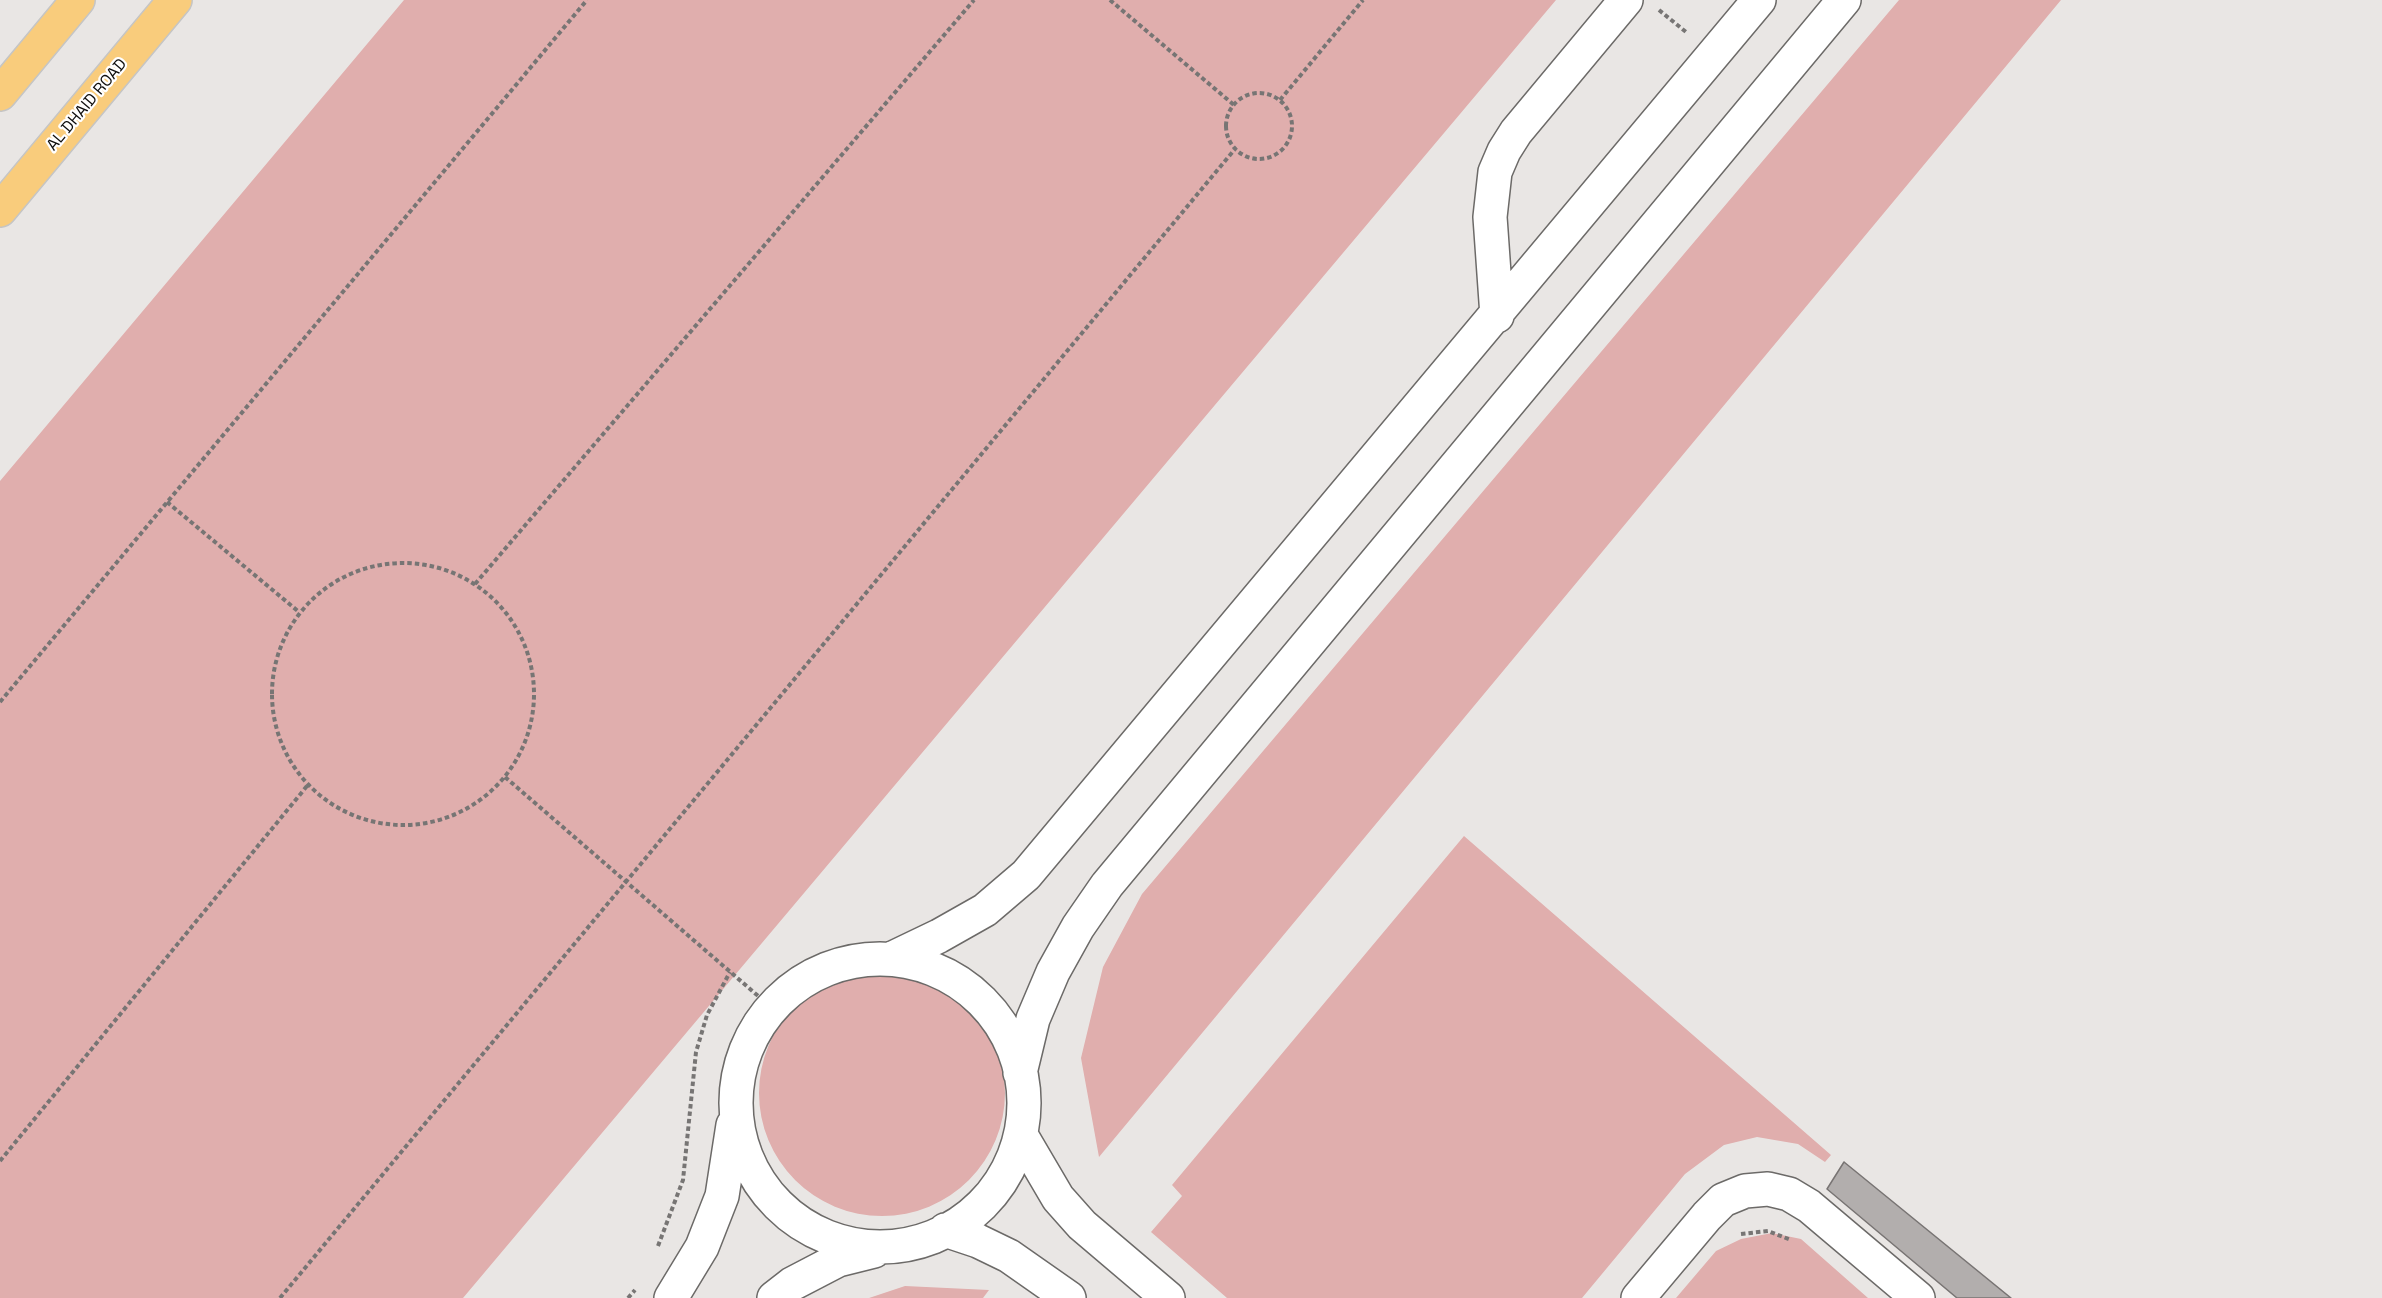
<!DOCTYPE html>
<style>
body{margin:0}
canvas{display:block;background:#e9e6e4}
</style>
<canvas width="2382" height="1298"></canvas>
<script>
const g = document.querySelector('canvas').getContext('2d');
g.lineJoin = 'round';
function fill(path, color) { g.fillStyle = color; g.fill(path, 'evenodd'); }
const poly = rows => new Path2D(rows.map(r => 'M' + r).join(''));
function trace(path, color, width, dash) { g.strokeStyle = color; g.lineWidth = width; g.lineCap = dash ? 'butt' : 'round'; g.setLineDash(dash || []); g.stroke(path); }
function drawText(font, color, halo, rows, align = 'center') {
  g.font = font + ' "Space Grotesk",sans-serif'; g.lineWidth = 4.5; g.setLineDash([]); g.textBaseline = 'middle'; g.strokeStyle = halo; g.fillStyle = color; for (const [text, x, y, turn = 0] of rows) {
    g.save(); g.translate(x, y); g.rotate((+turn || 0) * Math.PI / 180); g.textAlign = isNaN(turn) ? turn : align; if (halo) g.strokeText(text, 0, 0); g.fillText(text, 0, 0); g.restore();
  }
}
const green = poly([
 [404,0,1556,0,463,1298,0,1298,0,481],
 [1899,0,2061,0,1099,1157,1081,1058,1103,967,1142,894],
 [1464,836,1831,1155,1825,1162,1798,1144,1757,1137,1724,1145,1685,1174,1582,1298,1227,1298,1151,1232,1182,1196,1172,1185],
 '759 1093a123 123 0 1 1 246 0a123 123 0 1 1-246 0Z',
 [1772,1233,1801,1239,1868,1298,1676,1298,1716,1251,1741,1239],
 [905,1286,989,1290,983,1298,869,1298]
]);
const building = poly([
 [1844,1162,2011,1298,1957,1298,1827,1189,1844,1162]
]);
const path = poly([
 [1110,0,1234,105],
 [1659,10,1686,32],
 '1226 126a33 33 0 1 1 66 0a33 33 0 1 1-66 0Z',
 [1280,100,1363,0],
 [167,502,299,612],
 '272 694a131 131 0 1 1 262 0a131 131 0 1 1-262 0Z',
 [475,584,974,0],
 [0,702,587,0],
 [505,777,772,1008],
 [0,1161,307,786],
 [1741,1234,1768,1231,1791,1240],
 [658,1246,683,1180,696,1052,707,1015,730,972],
 [280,1298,1235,149],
 [628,1298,635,1290]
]);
const minor = poly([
 [1497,316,1490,217,1495,172,1504,151,1516,132,1626,0],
 [891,959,939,936,985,910,1026,875,1759,0],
 '736 1103a144 144 0 1 1 288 0a144 144 0 1 1-288 0Z',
 [1020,1073,1033,1019,1053,972,1078,927,1107,885,1844,0],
 [1021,1135,1058,1198,1082,1225,1168,1298],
 [945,1230,978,1241,1009,1256,1069,1298],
 [671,1298,702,1247,722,1196,733,1125],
 [774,1298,792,1284,838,1260,874,1251],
 [1638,1298,1707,1216,1723,1200,1745,1191,1768,1189,1789,1194,1809,1206,1918,1298]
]);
const highway = poly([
 [0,94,78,0],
 [0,210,175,0]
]);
const streetNames = [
 ["AL DHAID ROAD",87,105,-50]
];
fill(green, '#e0aead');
fill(building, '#b2aead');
trace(building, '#787473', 1.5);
trace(minor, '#6c6a68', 36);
trace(highway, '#c5c5c5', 36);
trace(path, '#777574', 4, [4.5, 3]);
trace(minor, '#fff', 33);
trace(highway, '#f9cc7c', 33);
drawText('16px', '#0e0d0c', '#fff', streetNames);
</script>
